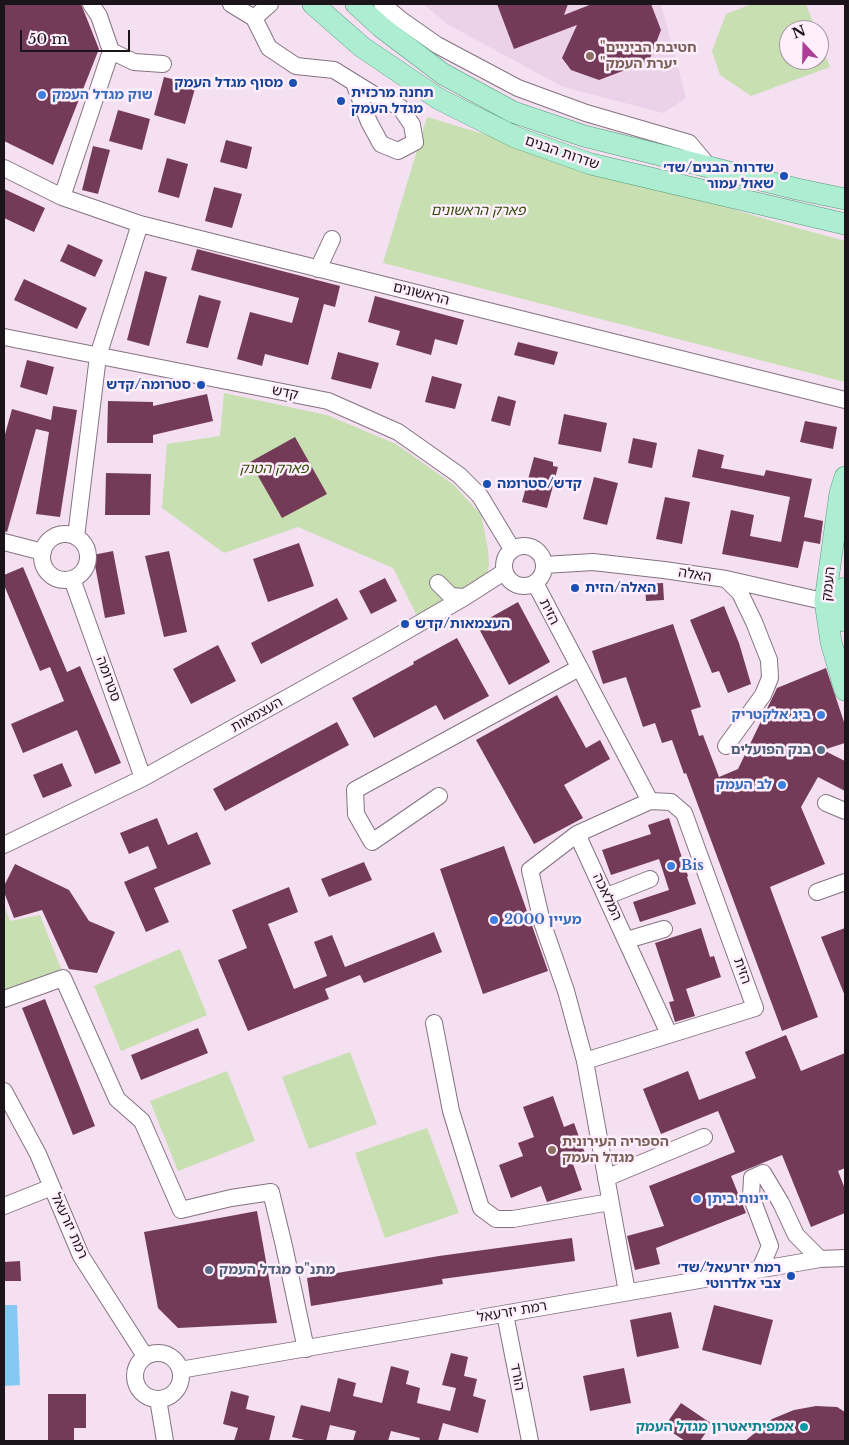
<!DOCTYPE html>
<meta charset="utf-8">
<style>
body{margin:0}
#map{position:relative;width:849px;height:1445px;overflow:hidden;background:#f4e0f1;font-family:"Libre Baskerville",serif}
canvas{display:block}
.frame{position:absolute;inset:0;border:5px solid #1b141a;pointer-events:none}
.north{position:absolute;left:779px;top:20px;width:50px;height:50px;box-sizing:border-box;background:#ffeffd;border:1px solid #a497a2;border-radius:50%;rotate:339deg;font-size:14px;font-weight:700;line-height:20px;text-align:center;color:#1b141a}
.north::after{content:'';display:block;margin:auto;width:18px;height:22px;background:#ae3d98;clip-path:polygon(50% 0,100% 100%,50% 72%,0 100%)}
.scale{position:absolute;left:20px;top:30px;width:110px;height:22px;box-sizing:border-box;border:2px solid #1b141a;border-top:0;padding-left:6px;font-size:15px;line-height:18px;white-space:nowrap;color:#1b141a;-webkit-text-stroke:4px #ffeffd;paint-order:stroke}
</style>
<div id="map">
<canvas width="849" height="1445"></canvas>
<div class="frame"></div>
<div class="north">N</div>
<div class="scale">50 m</div>
</div>
<script>
const g = document.querySelector('canvas').getContext('2d');
g.lineJoin = 'round';
function fill(path, color) { g.fillStyle = color; g.fill(path, 'evenodd'); }
const poly = rows => new Path2D(rows.map(r => 'M' + r).join(''));
function trace(path, color, width, dash) { g.strokeStyle = color; g.lineWidth = width; g.lineCap = dash ? 'butt' : 'round'; g.setLineDash(dash || []); g.stroke(path); }
function drawText(font, color, halo, rows, align = 'center') {
  g.font = font + ' "Libre Baskerville","Noto Sans Hebrew",serif'; g.lineWidth = 5; g.setLineDash([]); g.textBaseline = 'middle'; g.strokeStyle = halo; g.fillStyle = color; for (const [text, x, y, turn = 0] of rows) {
    g.save(); g.translate(x, y); g.rotate((+turn || 0) * Math.PI / 180); g.textAlign = isNaN(turn) ? turn : align; if (halo) g.strokeText(text, 0, 0); g.fillText(text, 0, 0); g.restore();
  }
}
const built = poly([
 [423,4,661,4,686,98,663,113,563,87,447,24]
]);
const green = poly([
 [752,4,806,4,816,30,789,30,789,60,819,60,819,39,830,67,751,96,720,75,712,51,726,14],
 [427,117,772,221,845,241,845,382,383,263],
 [224,393,327,415,396,444,454,485,481,515,488,549,489,564,487,577,418,618,393,568,298,527,224,553,162,508,167,444,220,436],
 [4,905,10,921,40,915,61,969,4,991],
 [180,949,207,1015,121,1051,94,986],
 [350,1052,377,1124,309,1149,282,1077],
 [227,1071,255,1141,178,1171,150,1101],
 [427,1128,459,1213,385,1238,355,1153]
]);
const water = poly([
 [4,1305,17,1305,20,1385,4,1386]
]);
const building = poly([
 [4,4,81,4,99,49,53,165,4,141],
 [497,4,568,4,564,15,592,4,651,4,661,30,649,61,599,80,571,70,562,58,577,25,514,49],
 [164,77,196,85,185,124,154,115],
 [118,110,150,119,142,150,109,141],
 [226,140,252,147,247,169,220,162],
 [93,146,110,150,98,194,82,190],
 [167,158,188,164,179,198,158,192],
 [214,187,242,194,232,228,205,221],
 [4,189,45,208,34,232,4,218],
 [68,244,103,260,95,277,60,261],
 [197,249,340,286,335,307,324,304,308,365,265,354,262,366,237,359,250,312,292,323,299,298,191,270],
 [145,271,167,277,149,346,127,340],
 [24,279,87,308,77,329,14,300],
 [199,295,221,301,208,348,186,343],
 [375,296,464,320,457,345,435,339,431,355,396,345,400,331,368,322],
 [518,342,558,352,554,365,514,355],
 [338,352,379,363,371,389,331,379],
 [27,360,54,367,47,395,20,387],
 [432,376,462,384,455,409,425,402],
 [207,394,213,421,153,435,153,443,107,443,108,401,153,402,153,406],
 [498,396,516,401,510,426,491,421],
 [53,406,77,410,60,517,36,514,49,432,36,429,7,532,4,531,4,438,12,409,51,420],
 [564,414,607,423,601,452,558,444],
 [805,421,837,427,833,449,800,442],
 [295,437,327,494,282,518,250,462],
 [633,438,657,443,652,468,628,463],
 [698,449,724,455,721,468,764,476,766,470,812,479,804,517,823,521,820,544,804,541,798,568,722,554,731,510,754,515,750,536,781,542,790,497,692,477],
 [534,457,553,462,553,466,558,467,547,508,522,502],
 [106,473,151,474,150,515,105,515],
 [594,477,618,483,607,525,583,519],
 [665,497,690,502,682,544,656,539],
 [299,543,314,586,268,602,253,559],
 [113,551,125,614,105,618,93,555],
 [169,551,187,632,164,637,145,556],
 [23,567,67,672,80,666,121,763,95,774,77,730,23,753,11,724,64,701,50,667,40,671,4,585,4,575],
 [385,578,397,601,371,614,359,591],
 [663,583,664,600,646,601,645,584],
 [337,598,348,619,261,664,251,643],
 [518,602,550,662,509,685,477,625],
 [724,606,739,643,751,684,728,693,719,671,712,673,690,620],
 [673,624,701,707,691,710,699,736,703,735,719,777,738,769,777,688,826,668,845,725,845,743,823,750,845,761,845,791,818,777,801,807,825,864,770,887,818,1017,782,1031,686,773,684,774,672,740,662,743,655,723,643,727,626,677,603,684,592,651],
 [457,638,489,696,444,720,436,705,374,738,352,698,414,664,413,662],
 [218,645,236,681,191,704,173,669],
 [557,695,586,748,600,740,610,759,564,785,583,818,534,844,476,740],
 [337,722,349,745,225,811,213,789],
 [62,763,72,786,43,798,33,775],
 [157,818,168,845,197,832,211,864,154,888,169,922,146,932,124,882,157,868,148,846,129,854,120,833],
 [669,818,688,876,687,877,696,904,640,922,633,902,669,890,659,859,611,875,602,850,651,834,648,825],
 [504,846,548,971,483,994,440,869],
 [364,862,372,880,329,897,321,879],
 [15,864,69,890,89,921,115,932,97,973,69,969,42,910,14,918,4,892,4,886],
 [289,887,298,912,268,924,294,989,327,976,314,942,332,935,345,967,434,932,442,952,364,983,360,975,325,989,329,999,248,1031,218,960,247,948,232,910],
 [701,928,710,957,714,956,721,977,686,989,695,1016,675,1022,669,1002,674,1001,655,943],
 [845,928,845,996,821,937],
 [45,999,95,1126,73,1135,22,1008],
 [198,1028,208,1053,141,1080,131,1055],
 [786,1035,801,1071,845,1053,845,1168,838,1171,845,1189,845,1213,811,1227,782,1155,731,1176,746,1213,656,1248,660,1264,635,1270,627,1236,664,1226,649,1186,735,1152,718,1111,661,1134,643,1089,688,1071,699,1100,756,1078,745,1052],
 [553,1096,564,1127,574,1123,586,1156,572,1161,582,1190,547,1202,541,1186,511,1198,499,1165,523,1156,518,1143,534,1137,523,1107],
 [257,1211,277,1323,178,1328,158,1308,144,1232],
 [572,1238,575,1261,442,1279,443,1284,311,1306,307,1278,439,1256],
 [20,1261,21,1281,4,1281,4,1262],
 [714,1305,773,1320,761,1365,702,1350],
 [671,1312,679,1348,637,1357,630,1320],
 [451,1353,468,1357,464,1376,477,1379,473,1396,486,1400,478,1433,443,1423,438,1441,419,1441,420,1438,391,1431,388,1441,353,1441,356,1431,330,1425,326,1441,309,1441,292,1437,301,1405,330,1412,338,1378,356,1383,353,1396,382,1403,391,1366,409,1371,406,1384,420,1388,417,1403,450,1411,456,1388,442,1385],
 [624,1368,631,1403,590,1411,583,1376],
 [231,1391,249,1396,246,1409,275,1416,269,1441,234,1441,238,1428,223,1424],
 [48,1394,86,1394,86,1428,74,1428,74,1441,48,1441],
 [681,1403,712,1424,700,1441,685,1441,664,1427],
 [816,1406,837,1407,845,1412,845,1441,745,1441,772,1419,794,1410]
]);
const minor = poly([
 [91,4,99,16,111,51],
 [231,4,254,18],
 [270,4,254,18,269,48,296,66,334,70,376,96,400,107,412,125,415,142,398,151,381,144,369,122,354,83],
 [382,4,400,19,437,45,518,88,586,113,689,143,710,168],
 [4,168,62,197,140,224,845,400],
 [62,197,111,51,134,62,163,64],
 [318,269,332,239],
 [4,337,328,401,398,432,459,475,480,496,512,549],
 '42 557a23 23 0 1 1 46 0a23 23 0 1 1-46 0Z',
 [76,537,98,356,140,224],
 [4,542,43,552],
 '504 566a20 20 0 1 1 40 0a20 20 0 1 1-40 0Z',
 [544,565,593,562,664,570,726,579,836,604],
 [72,579,143,778],
 [438,583,451,596,465,597],
 [535,583,650,801,671,802,684,813,755,1008,585,1061,627,1292],
 [726,746,763,695,770,678,769,660,754,622,740,593,726,579],
 [439,796,372,842,356,814,355,790,579,668],
 [650,801,577,834,669,1034],
 [826,803,845,811],
 [577,834,530,870,542,922,566,991,585,1061],
 [4,845,143,778,382,645,465,597,504,572],
 [817,892,845,882],
 [607,896,650,879],
 [627,940,664,929],
 [4,999,63,978,117,1099,142,1121,181,1210,231,1198,271,1192,284,1246,306,1349],
 [434,1023,451,1111,481,1208,496,1219,513,1219,610,1202],
 [4,1091,38,1154,81,1256,145,1356],
 [606,1178,704,1137],
 [4,1206,52,1187],
 [760,1269,770,1246,751,1196,752,1178,763,1173,781,1203,796,1235,820,1259],
 [505,1314,530,1441],
 '135 1376a23 23 0 1 1 46 0a23 23 0 1 1-46 0Z',
 [180,1370,820,1259,845,1258],
 [158,1399,165,1441]
]);
const major = poly([
 [313,4,362,47,439,99,515,137,591,164,845,224],
 [356,4,381,27,443,74,513,112,584,136,797,189,845,199],
 [845,477,840,493,825,601,831,642,845,690],
 [845,588,843,605,845,621]
]);
const markers = [
 [590,56,5,"#8d6e63"],
 [293,83,5,"#1a4fb4"],
 [42,95,5,"#3f7fe0"],
 [341,101,5,"#1a4fb4"],
 [784,176,5,"#1a4fb4"],
 [201,385,5,"#1a4fb4"],
 [487,484,5,"#1a4fb4"],
 [575,588,5,"#1a4fb4"],
 [405,624,5,"#1a4fb4"],
 [821,715,5,"#3f7fe0"],
 [821,750,5,"#5c6f8a"],
 [782,785,5,"#3f7fe0"],
 [671,866,5,"#3f7fe0"],
 [494,920,5,"#3f7fe0"],
 [552,1150,5,"#8d6e63"],
 [697,1199,5,"#3f7fe0"],
 [209,1270,5,"#5c6f8a"],
 [791,1276,5,"#1a4fb4"],
 [804,1427,5,"#0f9aa8"]
];
const educationNames = [
 ["\"חטיבת הביניים",600,48],
 ["\"יערת העמק",600,64],
 ["הספריה העירונית",562,1142],
 ["מגדל העמק",562,1158]
];
const transitNames = [
 ["מסוף מגדל העמק",283,83],
 ["תחנה מרכזית",351,93,"left"],
 ["מגדל העמק",351,109,"left"],
 ["שדרות הבנים/שד׳",774,168],
 ["שאול עמור",774,184],
 ["סטרומה/קדש",191,385],
 ["קדש/סטרומה",497,484,"left"],
 ["האלה/הזית",585,588,"left"],
 ["העצמאות/קדש",415,624,"left"],
 ["רמת יזרעאל/שד׳",781,1268],
 ["צבי אלדרוטי",781,1284]
];
const shopNames = [
 ["שוק מגדל העמק",52,95],
 ["ביג אלקטריק",811,715,"right"],
 ["לב העמק",772,785,"right"],
 ["Bis",681,866],
 ["מעיין 2000",504,920],
 ["יינות ביתן",707,1199]
];
const streetNames = [
 ["שדרות הבנים",562,153,19],
 ["הראשונים",421,294,14],
 ["קדש",285,393,11],
 ["האלה",695,575,9],
 ["העמק",829,584,-84],
 ["הזית",549,612,63],
 ["סטרומה",108,679,70],
 ["העצמאות",257,715,-29],
 ["המלאכה",607,897,65],
 ["הזית",742,971,70],
 ["רמת יזרעאל",69,1226,66],
 ["רמת יזרעאל",512,1312,-10],
 ["הורד",517,1377,79]
];
const parkNames = [
 ["פארק הראשונים",478,211],
 ["פארק הטנק",274,469]
];
const serviceNames = [
 ["בנק הפועלים",811,750],
 ["מתנ\"ס מגדל העמק",219,1270,"left"]
];
const cultureNames = [
 ["אמפיתיאטרון מגדל העמק",794,1427]
];
fill(built, '#ecd2e9');
fill(green, '#c7dfb1');
fill(water, '#85c9f2');
fill(building, '#743b59');
trace(minor, '#847281', 18);
trace(major, '#56997d', 22);
trace(minor, '#fff', 16);
trace(major, '#adedd1', 21);
for (const [x, y, r, color] of markers) { const dot = new Path2D(); dot.arc(x, y, r, 0, 2 * Math.PI); g.fillStyle = color; g.fill(dot); trace(dot, '#ffeffd', 2); }
drawText('bold 14px', '#785e54', '#ffeffd', educationNames, 'left');
drawText('bold 14px', '#164399', '#ffeffd', transitNames, 'right');
drawText('bold 14px', '#366cbe', '#ffeffd', shopNames, 'left');
drawText('14px', '#1b141a', '#ffeffd', streetNames);
drawText('italic 14px', '#2f4a06', '#ffeffd', parkNames);
drawText('bold 14px', '#4e5e75', '#ffeffd', serviceNames, 'right');
drawText('bold 14px', '#0d838f', '#ffeffd', cultureNames, 'right');
</script>
